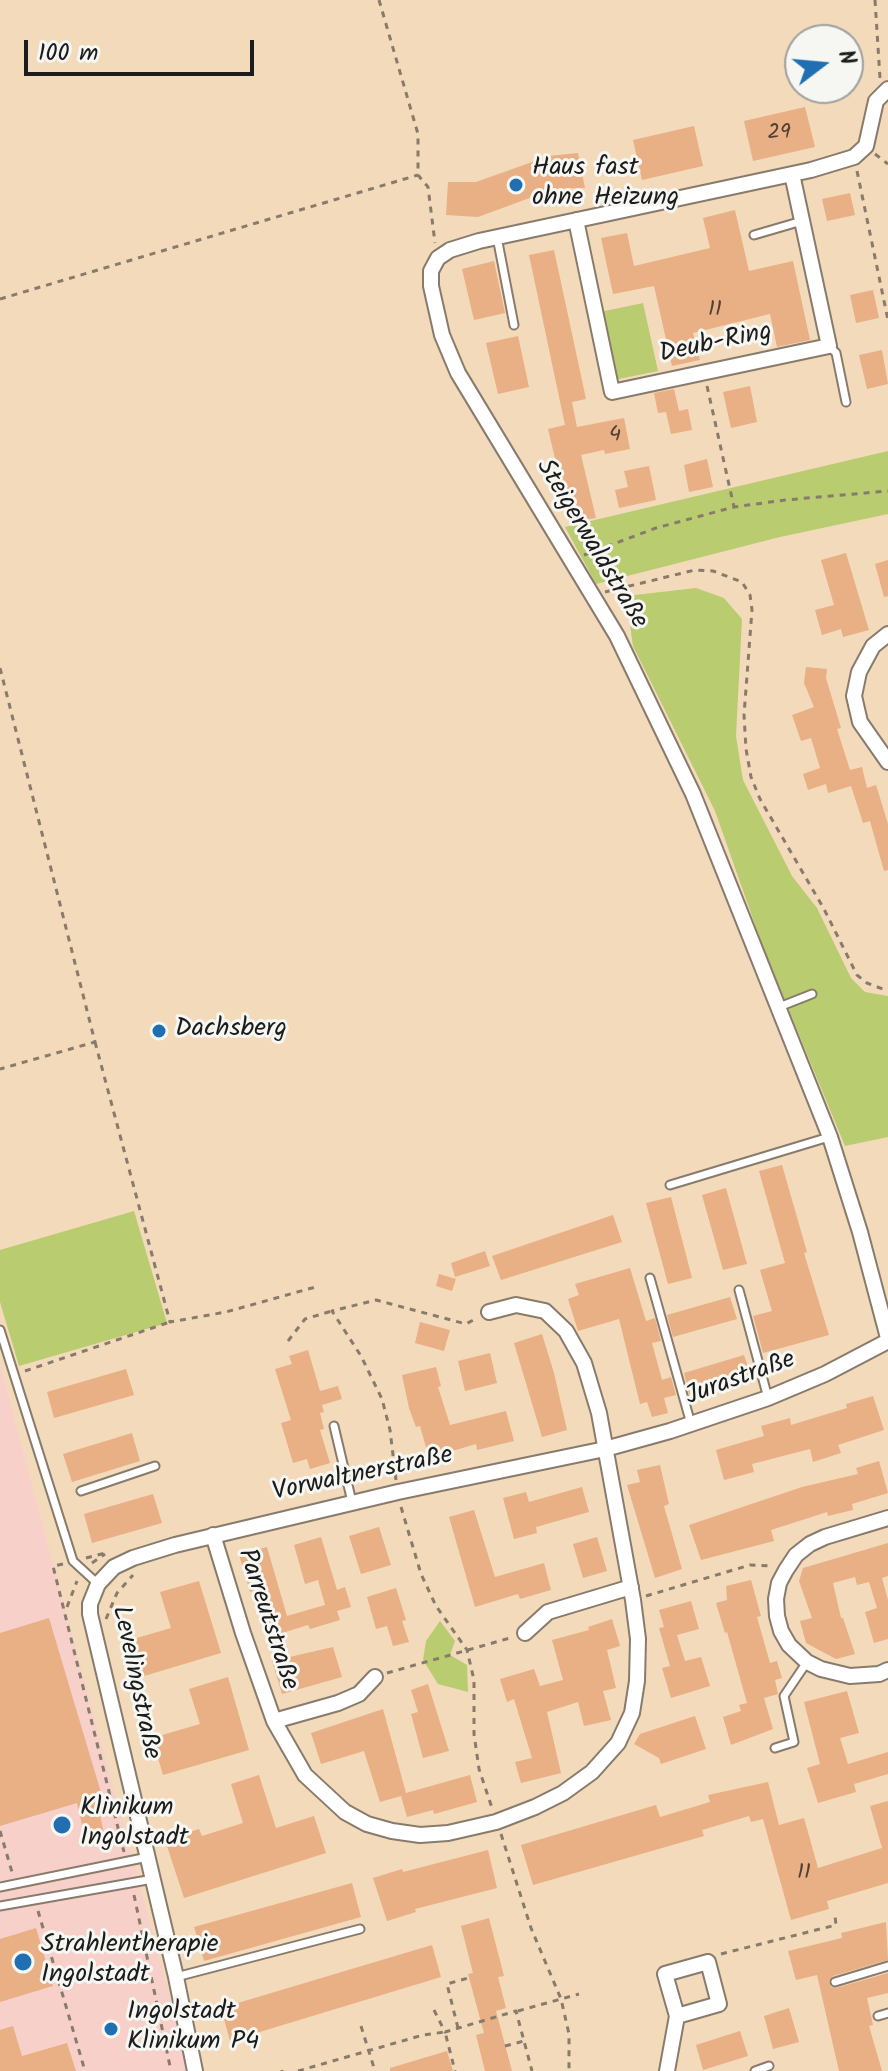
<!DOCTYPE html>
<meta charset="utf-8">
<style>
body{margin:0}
#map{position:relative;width:888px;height:2071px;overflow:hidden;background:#f3dabb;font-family:Kalam,sans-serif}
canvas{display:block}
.north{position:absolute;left:784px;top:24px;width:80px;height:80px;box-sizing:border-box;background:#f6f6f2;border:2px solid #9f9f9c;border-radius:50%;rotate:74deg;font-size:22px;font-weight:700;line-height:32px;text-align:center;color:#1c1c1c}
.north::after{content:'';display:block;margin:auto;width:28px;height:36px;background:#1f6fb2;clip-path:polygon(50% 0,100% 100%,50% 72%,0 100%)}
.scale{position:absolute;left:24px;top:40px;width:230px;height:36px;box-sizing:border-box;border:4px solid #1c1c1c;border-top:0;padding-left:10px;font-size:24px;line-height:28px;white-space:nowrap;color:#1c1c1c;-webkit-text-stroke:6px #f6f6f2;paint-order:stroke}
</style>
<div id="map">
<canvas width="888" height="2071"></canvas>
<div class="north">N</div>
<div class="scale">100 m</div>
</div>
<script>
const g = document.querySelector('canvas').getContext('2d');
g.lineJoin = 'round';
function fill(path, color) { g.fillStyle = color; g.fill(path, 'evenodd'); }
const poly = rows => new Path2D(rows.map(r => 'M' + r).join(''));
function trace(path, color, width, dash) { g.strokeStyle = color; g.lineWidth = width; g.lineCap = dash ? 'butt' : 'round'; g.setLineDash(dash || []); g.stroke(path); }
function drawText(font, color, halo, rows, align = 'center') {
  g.font = font + ' Kalam,sans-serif'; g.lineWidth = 6; g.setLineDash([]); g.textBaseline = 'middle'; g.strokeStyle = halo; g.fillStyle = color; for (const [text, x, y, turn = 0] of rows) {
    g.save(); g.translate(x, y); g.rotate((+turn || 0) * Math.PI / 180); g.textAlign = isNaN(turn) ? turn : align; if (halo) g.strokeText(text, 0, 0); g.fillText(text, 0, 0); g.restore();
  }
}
const built = poly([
 [0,1364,57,1580,190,2071,0,2071]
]);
const green = poly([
 [643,303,658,371,614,380,600,312],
 [888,451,888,514,780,537,596,584,565,527],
 [696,588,724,598,742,619,736,736,743,780,792,876,817,908,851,978,865,992,888,996,888,1137,845,1146,764,950,715,811,633,646,626,596],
 [134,1211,167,1323,19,1366,0,1302,0,1250],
 [440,1621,455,1641,450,1655,467,1665,468,1692,438,1684,423,1660,426,1641]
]);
const building = poly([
 [805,107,815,147,753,161,744,121],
 [694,126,703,166,642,180,633,140],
 [578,153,585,188,554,189,478,217,446,215,448,182,476,182,549,156],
 [850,193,855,215,827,221,822,199],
 [735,210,749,271,793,261,810,340,777,347,770,314,693,333,700,360,672,366,654,286,613,294,601,238,627,233,634,266,710,248,703,218],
 [554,250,586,399,572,402,577,427,624,418,630,449,605,454,604,450,581,455,596,518,577,521,574,511,568,513,548,429,565,425,529,255],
 [494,261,505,313,474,320,462,269],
 [873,290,879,318,856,323,850,295],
 [518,336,529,387,498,394,486,343],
 [882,350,888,384,867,389,859,355],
 [750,386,757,422,731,428,723,392],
 [674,389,679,411,688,409,692,430,671,434,666,412,658,413,654,393],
 [707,459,713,487,689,492,684,465],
 [649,466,656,500,619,508,615,490,628,487,624,471],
 [846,553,869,630,843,637,841,629,822,635,815,610,834,605,821,560],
 [888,560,888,596,884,597,875,564],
 [806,667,827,669,826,678,841,728,837,729,850,770,862,767,867,788,876,785,888,824,888,870,884,871,870,821,863,823,851,786,828,793,826,784,808,790,803,774,820,768,811,738,801,741,792,715,814,707,804,683],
 [782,1165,807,1252,804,1253,829,1335,763,1353,753,1316,772,1311,760,1270,785,1263,759,1171],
 [726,1188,747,1264,723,1270,702,1195],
 [671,1197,692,1278,668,1284,646,1203],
 [613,1215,622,1242,501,1280,492,1256],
 [485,1251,490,1266,455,1277,451,1263],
 [630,1268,646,1321,655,1318,661,1341,652,1343,662,1380,671,1377,676,1395,664,1398,668,1413,652,1417,647,1402,640,1404,619,1319,578,1331,568,1299,579,1295,575,1284],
 [439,1274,456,1279,452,1291,436,1286],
 [730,1297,737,1319,673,1337,667,1315],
 [420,1322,450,1330,444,1351,415,1343],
 [542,1334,554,1373,567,1430,542,1437,514,1343],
 [308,1350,320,1391,338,1386,342,1399,322,1405,324,1412,320,1413,324,1429,320,1430,330,1463,310,1469,307,1459,293,1463,281,1423,291,1420,275,1369,292,1364,289,1356],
 [490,1353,497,1383,465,1391,458,1361],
 [744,1355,751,1376,689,1394,684,1373],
 [436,1367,441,1386,438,1387,450,1425,506,1411,514,1441,477,1450,476,1444,429,1458,420,1426,416,1427,409,1408,402,1375],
 [126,1369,134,1395,54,1418,47,1392],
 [873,1396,884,1430,838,1445,841,1453,813,1462,810,1449,752,1464,754,1472,724,1480,716,1450,764,1436,761,1426,790,1418,791,1425,847,1408,846,1404],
 [132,1433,140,1461,72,1482,63,1454],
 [879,1461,888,1493,852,1504,853,1510,828,1516,827,1512,771,1530,774,1541,701,1560,689,1525,802,1487,858,1474,856,1468],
 [660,1465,669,1504,664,1506,682,1569,655,1578,627,1485,640,1482,637,1470],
 [582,1487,589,1512,536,1527,537,1533,514,1539,503,1498,526,1492,529,1502],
 [153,1494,162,1523,92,1543,84,1514],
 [474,1510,495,1577,544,1563,551,1590,520,1599,518,1594,475,1607,449,1517],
 [379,1527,391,1565,361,1574,349,1536],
 [321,1537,337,1590,345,1587,351,1607,337,1611,340,1620,310,1629,308,1625,269,1637,255,1590,250,1592,239,1555,267,1547,287,1616,325,1605,318,1580,305,1584,294,1545],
 [597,1537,607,1571,583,1578,573,1544],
 [888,1543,888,1576,882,1578,888,1600,888,1639,874,1643,865,1612,877,1608,869,1582,857,1585,855,1577,833,1583,841,1618,843,1618,855,1654,836,1659,806,1643,800,1621,812,1618,799,1581,803,1568],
 [751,1580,761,1616,757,1617,770,1663,777,1661,782,1678,775,1680,778,1694,764,1698,773,1729,731,1745,723,1717,741,1711,739,1705,747,1703,727,1632,725,1633,716,1603,727,1600,726,1586],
 [199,1581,221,1653,134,1679,123,1642,171,1628,160,1592],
 [396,1588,406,1620,402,1621,409,1642,393,1646,387,1626,376,1629,367,1597],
 [691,1601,699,1629,677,1635,685,1661,701,1657,710,1686,671,1698,662,1668,670,1666,659,1628,664,1627,659,1610],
 [49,1618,102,1796,99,1796,102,1805,98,1806,105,1838,86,1842,77,1803,0,1826,0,1633],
 [612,1619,620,1646,607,1650,616,1688,603,1691,611,1720,584,1726,578,1702,547,1712,561,1773,521,1783,515,1762,532,1758,514,1699,507,1702,500,1679,534,1669,540,1686,563,1680,552,1640,589,1630,588,1627],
 [333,1647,342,1677,282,1694,272,1661],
 [228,1677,249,1750,163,1775,152,1738,200,1724,189,1689],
 [428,1684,449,1751,423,1758,411,1714,418,1712,411,1690],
 [847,1691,859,1733,840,1738,848,1764,888,1752,888,1774,854,1784,856,1792,818,1803,807,1768,820,1764,804,1702],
 [383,1709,406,1793,470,1775,477,1802,434,1814,433,1810,407,1817,401,1796,380,1802,364,1751,321,1764,311,1733],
 [695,1716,706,1749,661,1764,659,1758,634,1744,640,1734],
 [259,1775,276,1828,314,1816,326,1853,184,1898,165,1840,199,1829,202,1836,243,1823,231,1784],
 [768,1782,779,1825,804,1818,818,1868,882,1848,870,1806,888,1801,888,1883,827,1901,829,1909,791,1920,763,1819,751,1822,749,1816,702,1830,704,1836,533,1885,521,1845,656,1805,660,1817,710,1802,708,1795],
 [488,1850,497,1888,415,1909,416,1912,387,1921,373,1878,402,1869,403,1872],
 [352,1883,361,1917,204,1961,194,1927],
 [489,1918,504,1976,498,1977,506,2008,496,2011,512,2071,485,2071,476,2035,484,2033,468,1974,473,1973,461,1926],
 [886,1922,888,1960,833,1976,829,1981,831,1987,836,1988,888,1973,888,1993,867,1998,873,2025,869,2026,882,2071,839,2071,817,1975,796,1980,788,1951,842,1938,841,1933],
 [36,1928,53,1986,0,2002,0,1939],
 [432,1945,441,1977,230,2041,221,2008],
 [789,2008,799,2042,773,2049,764,2016],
 [13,2026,22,2056,67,2043,76,2071,0,2071,0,2030],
 [740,2031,748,2056,703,2070,696,2045],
 [447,2051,453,2071,390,2071,390,2068]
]);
const path = poly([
 [379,0,418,134,418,175,428,187,435,243],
 [875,0,880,78],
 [875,154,888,164],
 [857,171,888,320],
 [0,299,418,175],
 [707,386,734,507],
 [584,555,656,528,734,507,785,500,888,491],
 [605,592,695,570,713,571,742,582,750,595,752,610,744,715,746,749,751,777,760,799,824,909,857,975,867,983,888,991],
 [0,668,95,1042,0,1069],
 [95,1042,170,1322,226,1312,319,1286],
 [288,1341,305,1319,332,1311],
 [25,1371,170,1322],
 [396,1480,390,1430,382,1399,361,1356,332,1311,376,1300,466,1324,475,1319],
 [401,1507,421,1574,436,1606,467,1650,474,1680,474,1734,479,1769,492,1808],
 [86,1558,109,1552],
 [92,1563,105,1554],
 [63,1564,53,1566,124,1852],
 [646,1596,750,1565,770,1566],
 [67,1607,77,1581],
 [106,1619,117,1593,133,1575],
 [387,1673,510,1638],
 [0,1831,12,1872],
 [501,1834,531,1928,561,1999,569,2034,569,2071],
 [134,1895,171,2071],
 [38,1911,85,2071],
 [721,1954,836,1925,835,1916],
 [434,2010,445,2032,516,2011,532,2071],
 [518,2011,579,1994],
 [361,2026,375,2071],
 [458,2028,447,1984,468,1978],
 [505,2046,524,2041],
 [282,2070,282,2071],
 [298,2071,423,2035,445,2032,455,2071]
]);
const service = poly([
 [754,235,802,221],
 [497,237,514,325],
 [829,346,836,353,846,402],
 [779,1007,812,994],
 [670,1185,829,1137],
 [650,1278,691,1424],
 [739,1290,768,1398],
 [0,1330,73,1561,98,1584],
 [334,1426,352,1502],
 [81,1491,155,1466],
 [775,1748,794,1742,784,1696,807,1662],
 [0,1887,148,1857],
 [0,1906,153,1879],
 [176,1977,360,1929],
 [835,1982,888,1966],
 [878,2016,888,2013],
 [755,2071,769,2066]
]);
const minor = poly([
 [888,89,876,101,866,146,854,157,811,170,479,241,450,250,438,258,431,271,431,286,442,335,458,373,617,636,693,794,830,1137,860,1232,888,1338],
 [576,220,612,392,829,346,792,174],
 [888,634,873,646,859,672,854,696,860,722,888,762],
 [888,1518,825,1537,810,1544,796,1555,786,1570,779,1583,776,1599,777,1616,781,1631,789,1645,807,1662,821,1669,850,1676,879,1674,888,1670],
 [213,1535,243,1633,274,1721,305,1775,345,1812,367,1824,392,1831,420,1835,448,1833,496,1822,535,1807,563,1793,592,1772,618,1743,632,1713,637,1681,638,1639,633,1600,599,1413,584,1363,566,1331,545,1311,516,1305,489,1312],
 [525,1633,548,1612,631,1587],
 [274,1721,338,1703,359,1694,375,1677],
 [708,1962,719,2004,677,2016,665,1974,708,1962],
 [195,2071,176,1977,90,1614,90,1604,98,1584,114,1567,133,1558,175,1545,398,1492,605,1449,670,1431,768,1398,825,1374,888,1341],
 [667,2071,677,2016]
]);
const markers = [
 [516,185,8,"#1f6fb2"],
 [159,1031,8,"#1f6fb2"],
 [62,1825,10,"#1f6fb2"],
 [23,1962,10,"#1f6fb2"],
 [111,2029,8,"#1f6fb2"]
];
const numberNames = [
 ["29",779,134],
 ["11",715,311],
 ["4",615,436],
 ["11",804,1874]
];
const poiNames = [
 ["Haus fast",532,170],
 ["ohne Heizung",532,200],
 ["Dachsberg",175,1031],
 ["Klinikum",80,1810],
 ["Ingolstadt",80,1840],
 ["Strahlentherapie",41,1947],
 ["Ingolstadt",41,1977],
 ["Ingolstadt",127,2014],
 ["Klinikum P4",127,2044]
];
const streetNames = [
 ["Deub-Ring",716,345,-12],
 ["Steigerwaldstraße",590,545,59],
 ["Jurastraße",741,1380,-20],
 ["Vorwaltnerstraße",363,1476,-12],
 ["Parreutstraße",266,1620,72],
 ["Levelingstraße",134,1683,78]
];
fill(built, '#f7d0ca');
fill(green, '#b9cc6f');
fill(building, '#e9af85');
trace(service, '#887b6c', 11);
trace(minor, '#887b6c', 18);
trace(path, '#887b6c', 3, [6, 6]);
trace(service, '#fff', 7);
trace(minor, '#fff', 14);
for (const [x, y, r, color] of markers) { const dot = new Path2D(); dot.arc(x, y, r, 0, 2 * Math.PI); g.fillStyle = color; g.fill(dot); trace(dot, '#f6f6f2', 3); }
drawText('22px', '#4f4136', null, numberNames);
drawText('26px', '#1c1c1c', '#f6f6f2', poiNames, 'left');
drawText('26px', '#1c1c1c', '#f6f6f2', streetNames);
</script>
